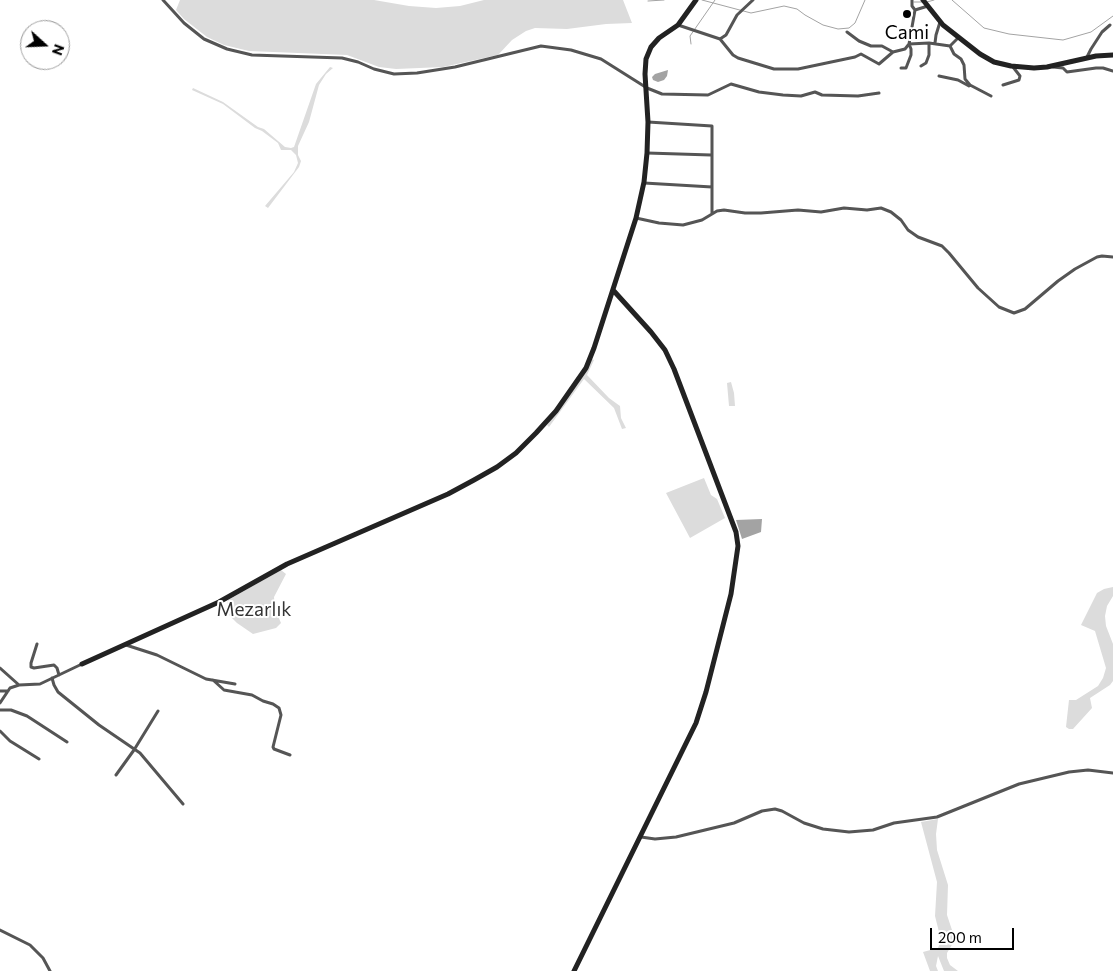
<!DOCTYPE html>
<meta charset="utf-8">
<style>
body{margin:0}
#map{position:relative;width:1113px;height:971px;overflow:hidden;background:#fff;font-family:Commissioner,sans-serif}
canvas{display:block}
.north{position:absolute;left:20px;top:20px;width:50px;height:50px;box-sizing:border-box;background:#fff;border:1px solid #999;border-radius:50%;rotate:110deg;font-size:14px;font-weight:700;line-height:20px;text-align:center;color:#000}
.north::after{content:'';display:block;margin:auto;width:18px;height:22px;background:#000;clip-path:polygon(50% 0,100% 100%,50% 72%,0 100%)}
.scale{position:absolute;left:930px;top:928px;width:84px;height:22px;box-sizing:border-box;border:2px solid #000;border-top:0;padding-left:6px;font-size:15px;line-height:18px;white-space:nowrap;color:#000;-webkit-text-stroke:4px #fff;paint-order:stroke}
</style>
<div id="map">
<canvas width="1113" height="971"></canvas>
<div class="north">N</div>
<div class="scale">200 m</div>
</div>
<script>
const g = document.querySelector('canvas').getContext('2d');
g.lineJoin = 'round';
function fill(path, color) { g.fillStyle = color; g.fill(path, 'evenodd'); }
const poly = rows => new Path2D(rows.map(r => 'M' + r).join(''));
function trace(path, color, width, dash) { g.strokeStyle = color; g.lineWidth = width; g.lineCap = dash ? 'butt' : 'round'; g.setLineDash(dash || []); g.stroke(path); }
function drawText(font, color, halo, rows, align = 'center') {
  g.font = font + ' Commissioner,sans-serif'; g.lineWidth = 4; g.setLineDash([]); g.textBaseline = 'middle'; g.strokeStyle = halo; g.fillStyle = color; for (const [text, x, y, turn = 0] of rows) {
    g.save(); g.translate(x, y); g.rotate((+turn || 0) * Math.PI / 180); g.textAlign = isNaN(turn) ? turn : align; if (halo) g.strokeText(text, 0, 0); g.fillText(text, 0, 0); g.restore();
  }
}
const green = poly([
 [180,0,374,0,409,6,436,8,460,6,484,0,623,0,632,23,606,24,567,29,535,28,526,31,512,40,498,55,443,67,396,69,379,67,347,55,249,51,224,45,207,37,184,19,176,10],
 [330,67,333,68,326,74,319,85,309,122,298,146,298,155,301,161,299,167,268,208,265,206,294,172,298,163,296,155,291,150,281,150,278,143,262,131,255,128,223,104,192,90,193,88,223,102,258,127,264,129,285,147,291,148,294,147,316,84],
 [592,359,594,360,587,375,609,398,620,406,621,418,626,428,622,429,614,408,584,379,549,427,547,425,582,378],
 [731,382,734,393,735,406,729,406,727,383],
 [704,478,711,495,717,499,725,518,690,538,666,493],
 [281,570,286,574,274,597,275,609,281,623,276,628,253,634,237,623,226,612,228,600],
 [1113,587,1113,596,1107,606,1105,616,1106,626,1113,644,1113,681,1110,685,1090,698,1092,708,1073,729,1069,729,1066,727,1069,700,1076,700,1098,686,1103,678,1106,668,1095,631,1081,625,1097,593,1104,589],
 [938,819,936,834,937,850,948,885,947,915,954,936,953,943,947,953,947,958,950,965,958,971,944,971,938,956,936,966,938,971,930,971,923,952,938,948,941,940,935,916,937,882,921,822]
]);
const water = poly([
 [668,70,667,76,664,80,658,82,653,80,652,77,655,74],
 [762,519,761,532,742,539,736,520]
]);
const stream = poly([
 [702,0,751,13,784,6,797,9,805,15,823,25,838,29,849,28,855,23,865,0],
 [952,0,984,28,1009,34,1063,40,1091,32,1113,16],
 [648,1,664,0],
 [914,2,923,2],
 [927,2,934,0],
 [691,44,690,36,715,0]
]);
const street = poly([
 [163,0,184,23,204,39,227,49,252,55,342,58,358,62,374,69,394,74,417,73,455,67,541,46,571,50,601,59,647,88,662,94,708,95,731,84,759,92,783,95,801,96,815,92,822,95,858,96,879,93],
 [915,10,928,6],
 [678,25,720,39,726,35,737,15,753,0],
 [847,32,859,41,871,46,882,46,893,52],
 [720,39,733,55,738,58,774,69,798,69,855,57,861,54,879,64,893,52,905,49,909,44,915,10,912,6,912,0],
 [935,43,936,35,940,22],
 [1087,57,1091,49,1102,32,1110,25],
 [921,66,926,63,929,55,929,43],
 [1053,67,1063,68,1067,72,1096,68,1103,68,1113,71],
 [901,68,906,68,911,55,911,49,909,44,929,43,950,46,959,37],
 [939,76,958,80,969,86,970,85,965,79,964,65,961,59,954,54,950,46],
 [970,85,991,96],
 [1003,85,1019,80,1020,76,1013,67],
 [648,122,712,126,712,213],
 [647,153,711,155],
 [644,183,712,187],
 [636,218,659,223,683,225,702,220,717,211,724,210,745,213,761,213,798,210,821,212,844,208,867,210,881,208,891,212,901,220,908,230,918,237,942,246,949,253,978,288,999,307,1014,313,1025,309,1058,281,1075,269,1097,257,1102,256,1113,257],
 [37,644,31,663,31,667,34,668,54,665,57,668,59,675],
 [126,645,157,655,206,679,235,684],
 [0,668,19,685],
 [52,678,54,685,58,692,99,725,140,753,183,804],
 [213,680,224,690,252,695,263,701,273,704,279,708,281,715,273,747,274,749,290,755],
 [0,691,8,691],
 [0,703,10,688,19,685,40,684,82,664],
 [0,710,11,710,27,716,67,742],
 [0,731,10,741,39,759],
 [116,775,134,750,158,711],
 [641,837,655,839,676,837,734,823,762,811,775,809,782,811,804,823,823,829,849,832,873,830,894,823,937,817,1019,784,1069,772,1088,770,1113,773],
 [0,930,30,945,43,958,50,971]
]);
const secondary = poly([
 [923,0,943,25,980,54,994,62,1011,66,1034,68,1047,67,1096,56,1113,55],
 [82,664,219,602,287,564,448,494,474,480,497,467,516,453,536,433,556,411,586,368,594,348,636,218,644,182,647,153,648,122,645,74,646,59,651,47,659,38,678,25,696,0],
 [574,971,696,723,706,692,731,594,738,546,736,532,674,369,665,350,651,332,613,290]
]);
const markers = [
 [907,14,5,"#000"]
];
const poiNames = [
 ["Cami",907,33]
];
const parkNames = [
 ["Mezarlık",254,610]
];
fill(green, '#dcdcdc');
fill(water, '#a3a3a3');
trace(stream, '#a3a3a3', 1);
trace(street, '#555', 3);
trace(secondary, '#222', 5);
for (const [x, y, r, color] of markers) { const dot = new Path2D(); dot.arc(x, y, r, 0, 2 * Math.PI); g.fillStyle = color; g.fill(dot); trace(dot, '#fff', 2); }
drawText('19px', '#000', '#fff', poiNames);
drawText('19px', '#333', '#fff', parkNames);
</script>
